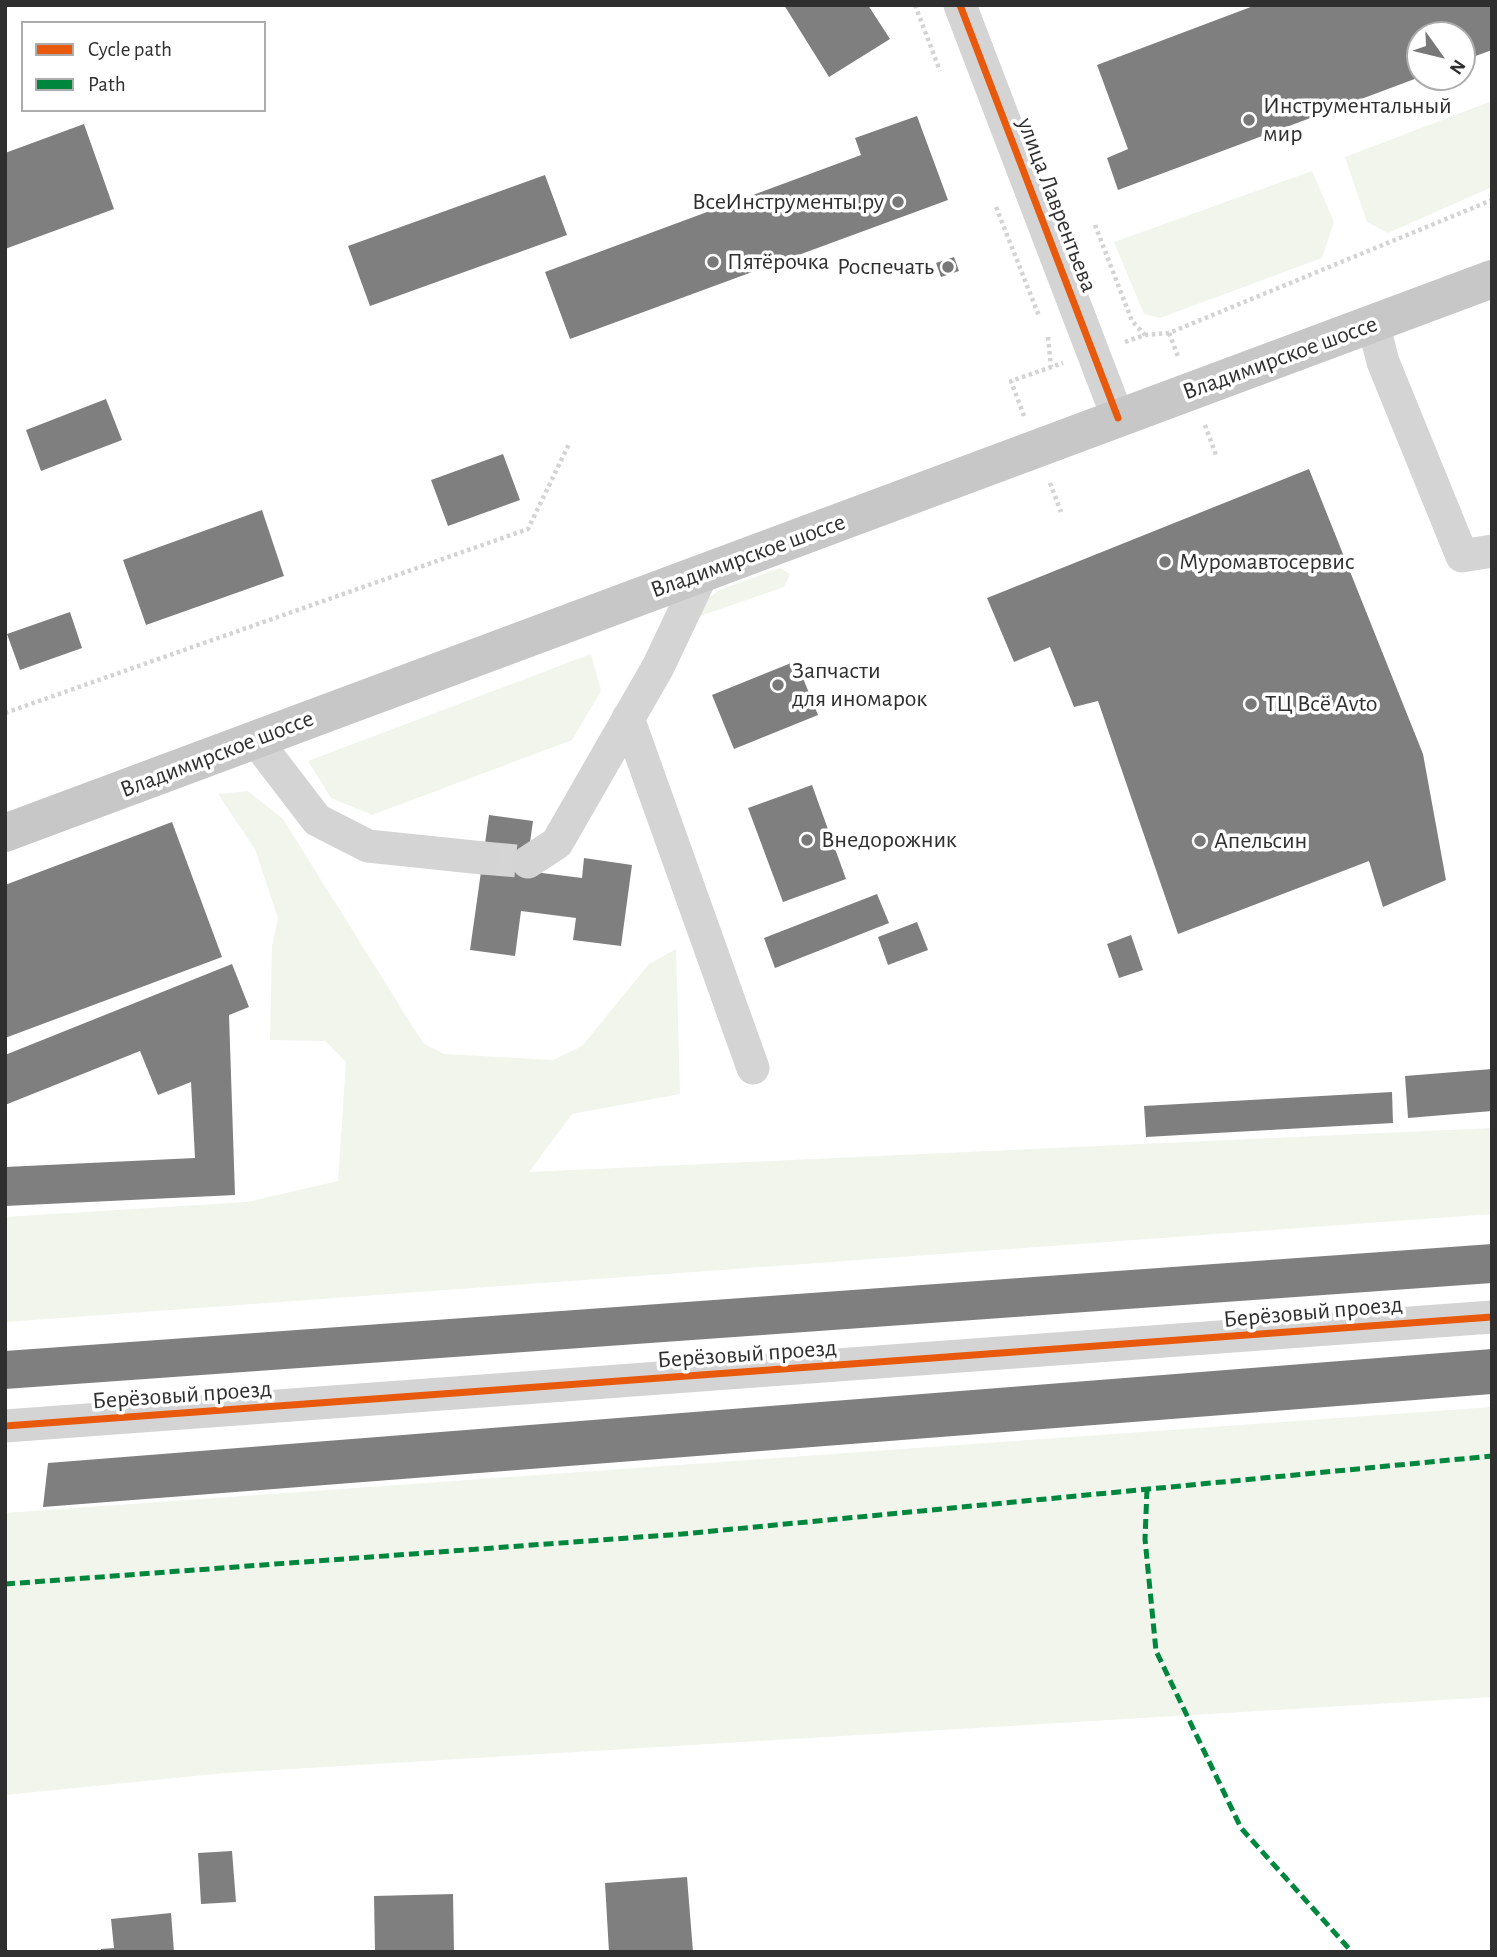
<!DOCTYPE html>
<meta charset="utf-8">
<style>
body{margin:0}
#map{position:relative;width:1497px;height:1957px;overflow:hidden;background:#fff;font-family:"Alegreya Sans",sans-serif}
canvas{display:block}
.frame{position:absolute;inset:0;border:7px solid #2f2f2f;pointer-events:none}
.legend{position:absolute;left:21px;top:21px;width:245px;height:91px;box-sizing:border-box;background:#fff;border:2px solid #acacac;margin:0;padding:9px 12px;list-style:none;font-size:21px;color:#2f2f2f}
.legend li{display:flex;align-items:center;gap:14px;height:35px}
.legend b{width:35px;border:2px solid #acacac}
.north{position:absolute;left:1406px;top:21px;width:70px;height:70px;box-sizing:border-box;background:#fff;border:2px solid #acacac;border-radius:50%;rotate:124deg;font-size:19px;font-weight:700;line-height:28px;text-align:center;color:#2f2f2f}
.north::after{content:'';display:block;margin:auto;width:24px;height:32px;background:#787878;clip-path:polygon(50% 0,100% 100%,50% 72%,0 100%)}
</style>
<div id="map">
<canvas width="1497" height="1957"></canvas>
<div class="frame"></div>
<ul class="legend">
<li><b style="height:9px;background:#e8590c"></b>Cycle path</li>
<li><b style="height:9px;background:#00873e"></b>Path</li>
</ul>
<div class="north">N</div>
</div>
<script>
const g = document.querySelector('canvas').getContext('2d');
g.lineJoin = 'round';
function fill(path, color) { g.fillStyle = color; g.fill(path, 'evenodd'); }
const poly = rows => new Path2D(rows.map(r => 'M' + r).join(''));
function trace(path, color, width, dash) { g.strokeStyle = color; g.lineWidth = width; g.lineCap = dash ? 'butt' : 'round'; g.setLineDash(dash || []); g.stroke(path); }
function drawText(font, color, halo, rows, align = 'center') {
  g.font = font + ' "Alegreya Sans",sans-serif'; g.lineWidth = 7; g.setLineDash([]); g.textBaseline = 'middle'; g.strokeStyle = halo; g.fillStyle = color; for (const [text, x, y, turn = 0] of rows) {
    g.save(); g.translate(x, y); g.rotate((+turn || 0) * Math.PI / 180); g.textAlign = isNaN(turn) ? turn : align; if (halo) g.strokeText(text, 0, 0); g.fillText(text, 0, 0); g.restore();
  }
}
const green = poly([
 [1492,101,1492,187,1388,233,1367,222,1345,157],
 [1312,171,1334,222,1322,258,1160,318,1144,314,1114,242],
 [780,568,790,574,784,587,697,617,706,600,719,590],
 [591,654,601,691,572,740,372,815,331,798,308,761],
 [248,791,283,819,423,1043,444,1054,553,1060,582,1046,649,964,676,949,680,1094,572,1114,529,1172,1492,1128,1492,1214,5,1322,5,1217,247,1202,338,1181,346,1062,325,1041,270,1040,272,946,278,918,255,849,218,794],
 [1492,1407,1492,1697,225,1773,5,1795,5,1513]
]);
const building = poly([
 [784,5,868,5,890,39,829,77],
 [1256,5,1492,5,1492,50,1462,61,1462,35,1420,35,1420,77,1118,190,1107,158,1128,149,1097,65],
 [917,116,948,200,570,339,545,272,861,155,855,138],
 [84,124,114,209,5,249,5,153],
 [545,175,567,235,370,306,348,246],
 [954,257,959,271,941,277,936,263],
 [106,399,122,440,41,471,26,430],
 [503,454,520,500,448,526,431,480],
 [1309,469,1423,754,1446,880,1383,907,1369,861,1178,934,1098,701,1074,707,1050,647,1014,662,987,598],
 [262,510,284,576,146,625,123,560],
 [70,612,82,648,20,670,7,634],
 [796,661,818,715,734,749,712,695],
 [812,785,846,879,783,902,748,808],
 [489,815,533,821,526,871,582,878,584,858,632,865,621,946,573,940,576,918,521,911,515,956,470,950],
 [172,822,222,957,5,1038,5,885],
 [877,894,889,923,775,968,764,938],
 [917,922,928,950,888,965,878,937],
 [1131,935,1143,970,1119,978,1107,944],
 [232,964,249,1007,229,1015,235,1195,5,1206,5,1167,195,1158,191,1082,158,1095,140,1051,5,1105,5,1055],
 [1492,1069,1492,1111,1408,1118,1405,1076],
 [1392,1092,1393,1123,1146,1137,1144,1106],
 [1492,1244,1492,1283,5,1389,5,1351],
 [1492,1349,1492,1394,43,1507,48,1463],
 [232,1851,236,1902,201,1904,198,1853],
 [687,1877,693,1952,609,1952,605,1883],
 [453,1894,454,1952,375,1952,374,1896],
 [171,1913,174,1952,101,1952,101,1949,114,1948,111,1919]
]);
const minorTunnel = poly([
 [483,858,528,862]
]);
const path = poly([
 [915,5,940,71],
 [996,207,1039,316],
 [1095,225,1132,321,1145,335],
 [1169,333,1179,359],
 [1048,337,1051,367],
 [1125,342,1145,335,1169,333,1492,200],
 [1024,416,1011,381,1063,363],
 [1205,425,1216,455],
 [1050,483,1061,512],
 [5,713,528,529,570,442]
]);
const minor = poly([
 [960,5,1118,418],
 [1373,323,1383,362,1462,556,1492,551],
 [628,718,753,1068],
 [255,739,317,820,368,846,483,858],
 [528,862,557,843,658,667,703,572],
 [5,1426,1492,1317]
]);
const major = poly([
 [5,833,1492,279]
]);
const quiet = poly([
 [1147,1489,1145,1539,1156,1651,1241,1828,1352,1952],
 [5,1584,682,1534,1492,1456]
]);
const cycleway = poly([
 [960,5,1118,418],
 [5,1426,1492,1317]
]);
const markers = [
 [1249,120,7,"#787878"],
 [898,202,7,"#787878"],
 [713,262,7,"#787878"],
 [948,267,7,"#787878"],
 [1165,562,7,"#787878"],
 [778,685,7,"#787878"],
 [1251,704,7,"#787878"],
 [807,840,7,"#787878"],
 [1200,841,7,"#787878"]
];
const poiNames = [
 ["Инструментальный",1263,106],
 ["мир",1263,134],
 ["ВсеИнструменты.ру",884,202,"right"],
 ["Пятёрочка",727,262],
 ["Роспечать",934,267,"right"],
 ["Муромавтосервис",1179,562],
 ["Запчасти",792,671],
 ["для иномарок",792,699],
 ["ТЦ Всё Avto",1265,704],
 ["Внедорожник",821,840],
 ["Апельсин",1214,841]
];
const streetNames = [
 ["улица Лаврентьева",1057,205,69],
 ["Владимирское шоссе",1280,358,-20],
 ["Владимирское шоссе",748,556,-20],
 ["Владимирское шоссе",217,754,-21],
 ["Берёзовый проезд",1313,1312,-5],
 ["Берёзовый проезд",747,1354,-4],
 ["Берёзовый проезд",182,1395,-4]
];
fill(green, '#f1f5ec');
fill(building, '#7f7f7f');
trace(minorTunnel, '#d5d5d5', 33, [33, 17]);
trace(path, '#d4d4d4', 4.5, [3.5, 3.5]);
trace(minor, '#d4d4d4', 33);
trace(major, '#c7c7c7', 38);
trace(quiet, '#00873e', 5, [10, 5]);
trace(cycleway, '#e8590c', 7);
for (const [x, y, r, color] of markers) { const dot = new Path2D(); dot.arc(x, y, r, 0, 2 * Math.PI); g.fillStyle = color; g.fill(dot); trace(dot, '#fff', 2.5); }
drawText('24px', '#2f2f2f', '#fff', poiNames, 'left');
drawText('24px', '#2f2f2f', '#fff', streetNames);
</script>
